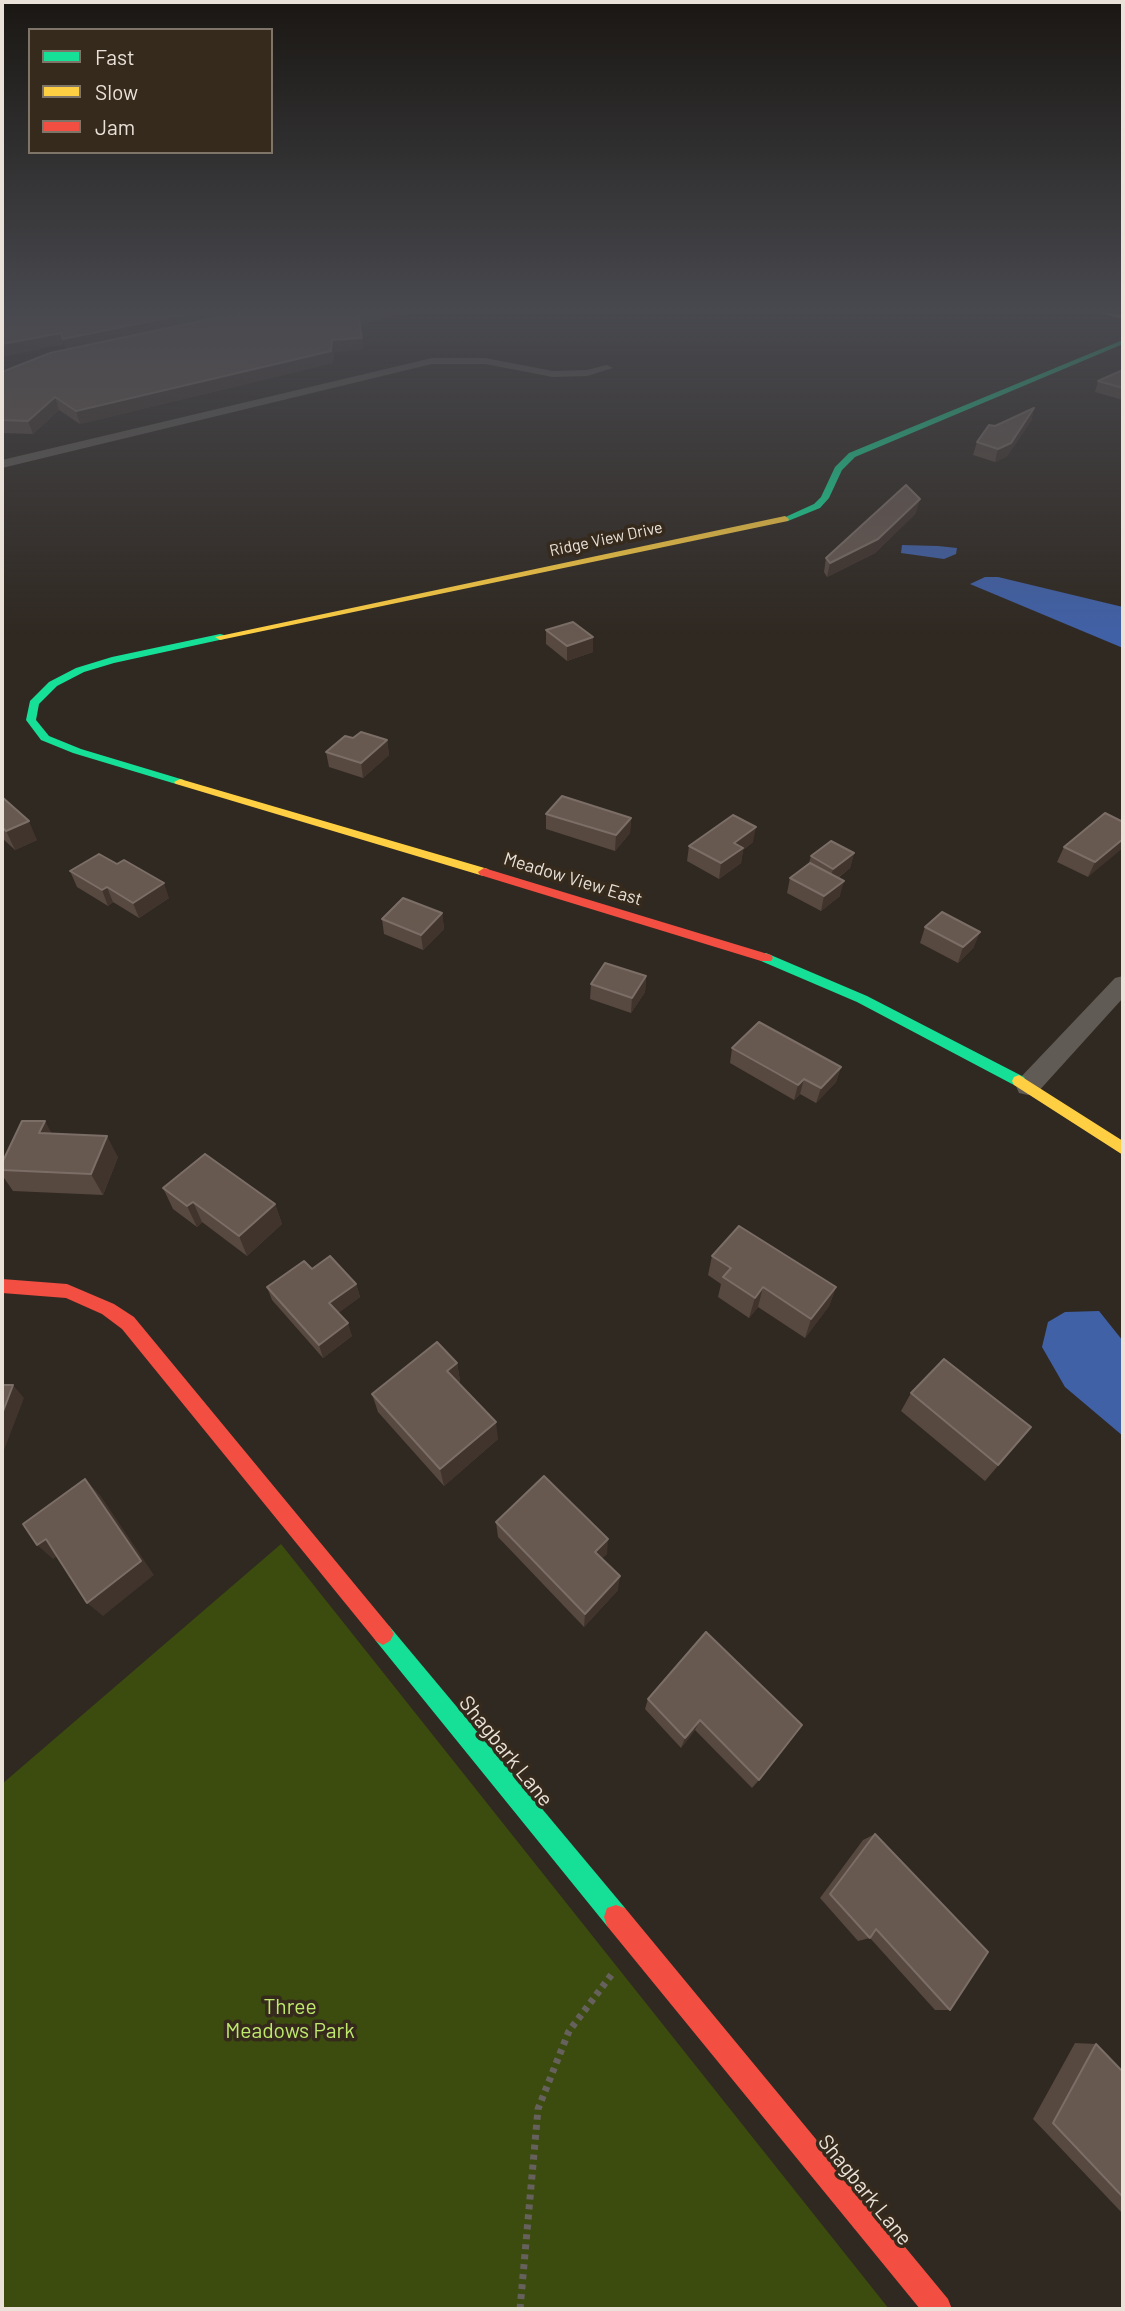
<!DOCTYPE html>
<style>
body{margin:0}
#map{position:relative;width:1125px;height:2311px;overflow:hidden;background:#302922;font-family:Barlow,sans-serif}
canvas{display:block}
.frame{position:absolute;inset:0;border:4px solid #eae2d9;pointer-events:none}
.legend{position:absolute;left:28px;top:28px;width:245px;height:126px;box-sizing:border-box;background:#362a1c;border:2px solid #7e7468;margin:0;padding:9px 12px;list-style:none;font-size:21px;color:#eae2d9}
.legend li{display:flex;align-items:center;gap:14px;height:35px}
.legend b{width:35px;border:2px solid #7e7468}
</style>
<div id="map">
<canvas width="1125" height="2311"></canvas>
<div class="frame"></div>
<ul class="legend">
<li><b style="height:9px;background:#16e098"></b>Fast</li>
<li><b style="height:9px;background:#ffcf43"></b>Slow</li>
<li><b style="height:9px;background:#f24e42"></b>Jam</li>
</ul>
</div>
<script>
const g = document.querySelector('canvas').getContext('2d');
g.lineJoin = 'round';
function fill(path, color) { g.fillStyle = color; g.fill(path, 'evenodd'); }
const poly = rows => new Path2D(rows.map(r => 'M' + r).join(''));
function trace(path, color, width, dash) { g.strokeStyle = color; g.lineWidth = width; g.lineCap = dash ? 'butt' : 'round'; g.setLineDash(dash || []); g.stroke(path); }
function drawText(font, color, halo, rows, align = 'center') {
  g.font = font + ' Barlow,sans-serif'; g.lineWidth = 7; g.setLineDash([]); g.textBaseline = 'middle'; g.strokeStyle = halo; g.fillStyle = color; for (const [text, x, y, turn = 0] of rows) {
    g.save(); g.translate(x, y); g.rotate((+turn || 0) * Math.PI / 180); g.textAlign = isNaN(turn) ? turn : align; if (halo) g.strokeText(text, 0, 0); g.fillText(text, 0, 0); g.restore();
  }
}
const green = poly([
 [281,1544,889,2309,2,2309,2,1784]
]);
const water = poly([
 [902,545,938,546,957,548,956,554,944,559,901,553],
 [985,577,998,577,1123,607,1123,648,970,584],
 [1099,1311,1123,1341,1123,1436,1065,1387,1042,1347,1048,1322,1065,1312]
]);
const path = poly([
 [520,2309,538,2109,569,2031,612,1974]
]);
const street = poly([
 [432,358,485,358,553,371,587,370,607,365,613,368,587,376,553,377,485,364,432,364,2,468,2,460,432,358],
 [1123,976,1123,998,1037,1093,1028,1095,1019,1093,1016,1086,1019,1079,1115,978,1123,976]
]);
const fast = poly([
 [1123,340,1123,344,855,457,842,470,829,498,820,508,788,521,781,519,814,504,821,497,835,467,849,453,1123,340],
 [220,634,224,635,224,639,114,663,84,672,57,686,39,704,36,720,49,736,81,749,184,780,184,784,176,784,73,753,41,740,26,720,30,701,49,682,76,668,112,657,220,634],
 [766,953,867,996,1024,1077,1026,1081,1019,1087,1014,1085,857,1002,761,961,759,958,761,955,766,953],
 [383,1623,390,1627,625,1908,628,1917,625,1926,616,1929,607,1926,376,1641,372,1634,376,1627,383,1623]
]);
const slow = poly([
 [1100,312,1123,315,1123,319,1101,313,1100,312],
 [785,516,789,519,788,521,220,640,215,637,785,516],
 [180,779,488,869,490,872,484,876,480,875,176,784,174,782,180,779],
 [1019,1075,1123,1141,1123,1155,1014,1085,1012,1081,1014,1077,1019,1075]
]);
const jam = poly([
 [484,868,771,955,773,958,771,961,761,961,480,875,478,872,484,868],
 [2,1279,67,1284,114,1304,134,1317,390,1627,394,1634,390,1641,383,1645,376,1641,122,1329,102,1314,66,1298,2,1293,2,1279],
 [616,1905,625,1908,948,2299,952,2309,920,2309,607,1926,604,1917,607,1908,616,1905]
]);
const wall = poly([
 [2,312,412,312,360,324,363,349,334,352,333,363,80,424,59,410,33,434,2,433,2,372,66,349,65,344],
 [1123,370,1123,400,1095,392,1098,381],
 [1034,408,1031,421,1007,456,995,462,973,455,977,442,995,426],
 [916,513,875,553,827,577,824,572,826,558],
 [546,630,593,652,567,661,546,644],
 [353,738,387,740,389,755,363,778,329,767,326,752],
 [2,797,37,840,15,850,2,838],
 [546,814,631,818,630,833,615,851,546,829],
 [1123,822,1088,877,1057,862,1064,847],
 [753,842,743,850,741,863,719,879,687,861,689,846],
 [854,853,850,868,838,878,840,896,821,911,787,893,790,878,809,863,811,856],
 [117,864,169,898,139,918,113,902,108,906,77,887,70,871],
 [442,913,444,929,423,950,384,934,382,919],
 [925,927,974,947,958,963,920,943],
 [646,976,645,992,631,1013,590,999,591,984],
 [732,1048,841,1067,836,1082,816,1103,800,1094,794,1100,730,1063],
 [52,1134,118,1157,103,1195,13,1191,2,1175,2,1163],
 [163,1188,275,1204,282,1224,247,1256,202,1222,197,1227,173,1209],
 [712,1256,836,1287,829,1306,805,1338,758,1307,749,1318,718,1297,721,1284,708,1275],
 [312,1269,356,1284,360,1297,338,1313,352,1336,323,1358,272,1300,267,1287],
 [457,1363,460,1381,458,1383,498,1439,444,1486,378,1412,372,1394],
 [911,1393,1031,1427,985,1481,901,1411],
 [496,1522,607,1554,602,1558,618,1590,584,1627,498,1537],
 [706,1632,759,1780,752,1788,695,1730,681,1748,645,1709,648,1699],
 [875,1834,950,2010,935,2010,870,1938,858,1941,820,1898,863,1840],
 [1075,2043,1096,2044,1123,2072,1123,2214,1033,2119]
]);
const shadedWall = poly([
 [196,312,253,312,67,351,65,344,2,357,2,344,61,333],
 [361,312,412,312,360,324,358,313],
 [362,338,363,349,334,352,333,363,80,424,76,411,332,340],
 [55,397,59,410,33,434,28,421],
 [1034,408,1031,421,1007,456,995,462,998,449],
 [920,499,916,513,875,553,827,577,830,563],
 [593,637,593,652,567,661,567,646],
 [387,740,389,755,363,778,361,763],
 [631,818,630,833,615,851,616,835],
 [29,821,37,840,15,850,6,831],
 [756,827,753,842,743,850,741,863,719,879,721,863,734,843],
 [1123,839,1123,848,1088,877,1095,862],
 [854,853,850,868,829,884,833,869],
 [844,881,840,896,821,911,824,896],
 [164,883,169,898,139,918,133,903],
 [107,887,113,902,108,906,102,890],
 [442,913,444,929,423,950,421,935],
 [980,932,974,947,958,963,963,947],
 [646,976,645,992,631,1013,632,998],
 [841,1067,836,1082,816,1103,821,1088],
 [804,1079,800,1094,794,1100,798,1085],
 [45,1121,57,1143,39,1133],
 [107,1136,118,1157,103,1195,91,1174],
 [193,1202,202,1222,197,1227,187,1206],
 [275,1204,282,1224,247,1256,239,1236],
 [356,1284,360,1297,334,1316,329,1303],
 [763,1287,758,1307,749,1318,755,1298],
 [836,1287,829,1306,805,1338,811,1319],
 [348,1323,352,1336,323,1358,319,1345],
 [457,1363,460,1381,451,1389,447,1371],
 [13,1385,24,1398,4,1450,2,1448,2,1414],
 [496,1422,498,1439,444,1486,440,1469],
 [85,1479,100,1495,154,1575,103,1616,87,1603],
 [46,1539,62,1553,53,1559,37,1545],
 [608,1539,607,1554,594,1566,595,1552],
 [620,1576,618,1590,584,1627,585,1614],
 [700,1720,695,1730,681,1748,685,1738]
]);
const building = poly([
 [2,312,196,312,63,339,61,333,2,344,2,312],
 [243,312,361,312,358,313,362,338,332,340,331,351,76,411,55,397,28,421,2,420,2,372,50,353,243,312],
 [1123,370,1123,388,1098,381,1123,370],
 [1034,408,1011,443,998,449,977,442,989,425,995,426,1034,408],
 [906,485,920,499,878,539,830,563,826,558,906,485],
 [573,622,593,637,567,646,546,630,573,622],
 [361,732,387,740,361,763,326,752,345,736,353,738,361,732],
 [562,796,631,818,616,835,546,814,562,796],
 [2,797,29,821,6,831,2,827,2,797],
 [1105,813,1123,822,1123,839,1095,862,1064,847,1105,813],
 [733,815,756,827,734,843,743,848,721,863,689,846,733,815],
 [831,841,854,853,833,869,811,856,831,841],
 [99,854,117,864,124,860,164,883,133,903,107,887,102,890,70,871,99,854],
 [810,863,844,881,824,896,790,878,810,863],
 [403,898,442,913,421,935,382,919,403,898],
 [942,912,980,932,963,947,925,927,942,912],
 [605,963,646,976,632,998,591,984,605,963],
 [759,1022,841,1067,821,1088,804,1079,798,1085,732,1048,759,1022],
 [22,1121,45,1121,39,1133,107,1136,91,1174,2,1170,2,1163,22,1121],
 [205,1154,275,1204,239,1236,193,1202,187,1206,163,1188,205,1154],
 [739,1226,836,1287,811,1319,763,1287,755,1298,723,1277,731,1268,712,1256,739,1226],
 [330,1256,356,1284,329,1303,348,1323,319,1345,267,1287,304,1261,312,1269,330,1256],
 [437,1342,457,1363,447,1371,496,1422,440,1469,372,1394,437,1342],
 [944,1359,1031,1427,998,1465,911,1393,944,1359],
 [2,1385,13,1385,2,1414,2,1385],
 [544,1476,608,1539,595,1552,620,1576,585,1614,496,1522,544,1476],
 [85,1479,141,1561,87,1603,46,1539,37,1545,23,1524,85,1479],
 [706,1632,802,1725,759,1780,700,1720,685,1738,648,1699,706,1632],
 [875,1834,988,1952,950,2010,876,1929,870,1938,830,1894,875,1834],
 [1096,2044,1123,2072,1123,2197,1053,2123,1096,2044]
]);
const farStreetnames = [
 ["Ridge View Drive",606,539,-12]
];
const streetNames = [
 ["Meadow View East",573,879,17]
];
const nearStreetnames = [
 ["Shagbark Lane",506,1751,51],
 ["Shagbark Lane",865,2190,51]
];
const nearParknames = [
 ["Three",290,2007],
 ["Meadows Park",290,2031]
];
fill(green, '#3b4c0e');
fill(water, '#4161a7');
trace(path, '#66615c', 7, [5, 5]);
fill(street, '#605b54');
fill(fast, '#16e098');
fill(slow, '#ffcf43');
fill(jam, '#f24e42');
fill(wall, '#574840');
fill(shadedWall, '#41342d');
fill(building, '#675850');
trace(building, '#7b6e66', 2);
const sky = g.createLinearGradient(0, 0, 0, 636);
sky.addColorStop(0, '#1a1713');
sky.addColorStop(0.49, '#48494f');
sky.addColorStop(1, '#48494f00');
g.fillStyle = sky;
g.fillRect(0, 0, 1125, 636);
drawText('16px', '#eae2d9', '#362a1c', farStreetnames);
drawText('18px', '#eae2d9', '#362a1c', streetNames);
drawText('21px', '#eae2d9', '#362a1c', nearStreetnames);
drawText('21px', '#bee96d', '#362a1c', nearParknames);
</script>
